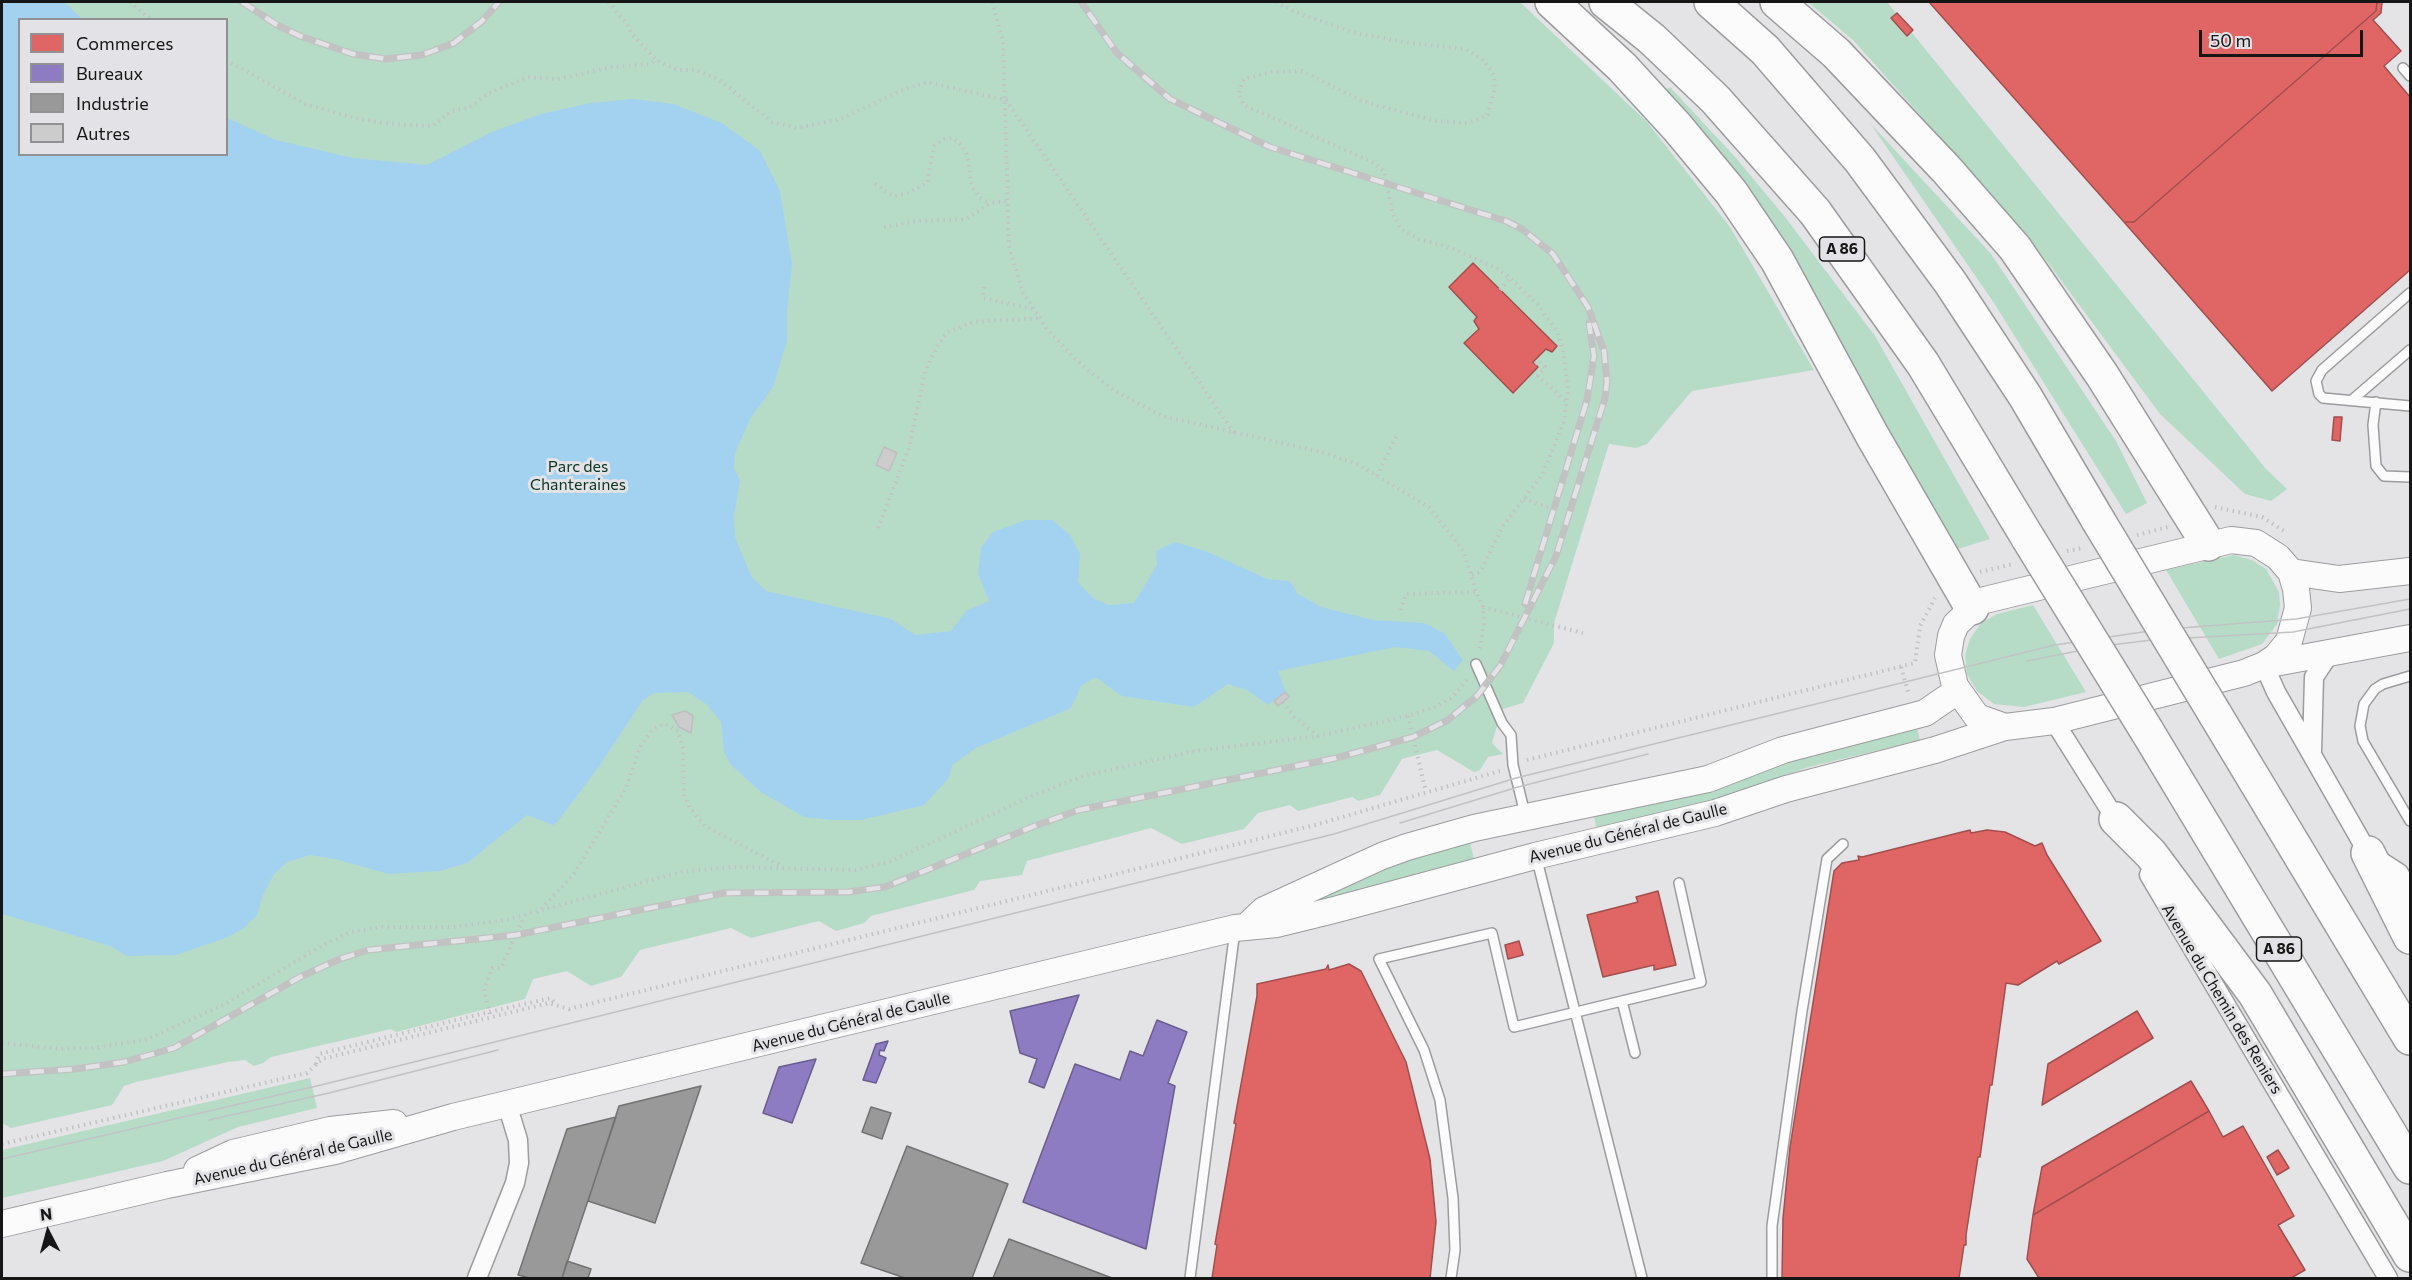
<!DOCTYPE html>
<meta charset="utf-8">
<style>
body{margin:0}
#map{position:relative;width:2412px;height:1280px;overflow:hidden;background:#e4e3e5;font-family:Commissioner,sans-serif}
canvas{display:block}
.frame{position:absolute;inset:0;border:3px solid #161617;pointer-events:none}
.legend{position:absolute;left:18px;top:18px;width:210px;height:138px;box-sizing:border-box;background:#e3e2e6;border:2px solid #919093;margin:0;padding:8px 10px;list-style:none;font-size:18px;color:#161617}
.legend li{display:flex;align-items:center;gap:12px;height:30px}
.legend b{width:30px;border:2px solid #919093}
.north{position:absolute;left:18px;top:1202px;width:60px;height:60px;-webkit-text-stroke:4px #e3e2e6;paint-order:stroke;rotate:354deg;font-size:16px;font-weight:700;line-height:24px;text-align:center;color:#161617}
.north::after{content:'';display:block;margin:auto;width:21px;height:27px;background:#161617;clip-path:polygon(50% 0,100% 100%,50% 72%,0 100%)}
.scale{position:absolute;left:2199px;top:30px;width:164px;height:27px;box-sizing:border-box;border:3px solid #161617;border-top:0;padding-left:8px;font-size:18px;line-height:21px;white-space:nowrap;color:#161617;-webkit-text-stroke:4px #e3e2e6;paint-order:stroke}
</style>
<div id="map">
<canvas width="2412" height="1280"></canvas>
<div class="frame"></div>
<ul class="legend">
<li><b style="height:16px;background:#e06666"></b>Commerces</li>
<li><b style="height:16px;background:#8e7cc3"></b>Bureaux</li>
<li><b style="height:16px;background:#999"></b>Industrie</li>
<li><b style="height:16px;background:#cdcccc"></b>Autres</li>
</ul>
<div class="north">N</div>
<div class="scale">50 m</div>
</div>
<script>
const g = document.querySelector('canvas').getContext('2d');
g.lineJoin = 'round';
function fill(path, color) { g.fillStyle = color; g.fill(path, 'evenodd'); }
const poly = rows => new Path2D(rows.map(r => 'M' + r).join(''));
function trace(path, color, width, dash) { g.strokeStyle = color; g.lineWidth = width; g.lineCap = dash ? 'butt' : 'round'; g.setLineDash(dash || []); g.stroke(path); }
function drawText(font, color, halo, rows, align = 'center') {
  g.font = font + ' Commissioner,sans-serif'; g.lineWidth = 6; g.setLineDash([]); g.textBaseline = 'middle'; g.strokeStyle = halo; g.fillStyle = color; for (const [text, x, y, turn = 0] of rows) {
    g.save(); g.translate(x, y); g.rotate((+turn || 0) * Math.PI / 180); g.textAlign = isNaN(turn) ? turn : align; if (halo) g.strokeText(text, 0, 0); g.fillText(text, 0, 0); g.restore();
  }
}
const green = poly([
 [2,2,1520,2,1647,122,1730,227,1814,370,1692,391,1647,444,1636,448,1609,444,1554,623,1554,643,1523,703,1502,709,1492,743,1503,754,1488,757,1480,770,1474,772,1437,750,1402,759,1380,795,1358,801,1352,797,1298,811,1290,805,1258,813,1244,829,1182,844,1151,828,1027,861,1022,875,980,881,974,890,871,916,864,923,836,931,819,921,751,938,731,928,640,950,621,977,591,986,567,971,533,979,525,999,396,1032,391,1029,271,1057,263,1063,254,1066,245,1060,228,1062,136,1082,124,1086,112,1105,11,1128,2,1123],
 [20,20,226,20,226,154,20,154],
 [1808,2,1887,2,2266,469,2287,489,2271,501,2245,494,2160,414,2029,237,1854,41],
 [1670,87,1736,158,1785,217,1875,336,1990,539,1958,549,1841,350,1662,93],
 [1870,123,1991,254,2116,441,2147,503,2126,514,1994,303],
 [2234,555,2252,560,2266,569,2279,592,2280,605,2277,624,2262,644,2219,659,2166,570],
 [2033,605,2086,692,2024,707,1994,704,1977,691,1967,674,1965,655,1970,639,1981,623,1997,614],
 [1917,728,1920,740,1809,767,1694,806,1597,829,1594,817,1668,799,1793,758],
 [1469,838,1474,859,1399,879,1336,902,1298,904,1336,884],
 [310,1078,317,1108,238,1127,163,1161,2,1198,2,1150]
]);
const water = poly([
 [2,2,64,2,82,19,20,20,20,154,226,154,227,118,276,140,353,158,427,165,492,132,541,114,591,103,634,99,673,104,722,123,760,151,780,191,792,264,787,311,787,341,773,387,750,419,735,453,734,468,740,481,734,516,735,537,751,576,766,591,891,619,915,635,951,631,966,611,989,601,978,574,981,548,993,532,1026,520,1052,520,1070,535,1080,554,1078,582,1094,599,1109,605,1134,603,1157,565,1156,551,1175,542,1208,552,1267,579,1290,581,1298,594,1321,607,1373,620,1424,623,1444,633,1463,660,1454,671,1429,651,1395,647,1278,671,1285,691,1268,705,1247,690,1228,684,1194,707,1122,696,1095,677,1081,686,1071,708,976,748,952,765,949,778,924,805,861,820,833,820,804,817,761,792,731,765,724,752,721,722,706,704,688,692,654,693,643,700,598,768,558,821,553,825,527,815,467,863,440,871,389,874,335,859,310,855,287,862,274,874,263,895,257,915,244,928,228,937,176,955,127,956,110,946,2,914]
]);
const shops = poly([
 [1929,2,2377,2,2376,11,2134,222,2124,222,1929,2],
 [2377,2,2382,2,2381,13,2373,20,2401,51,2384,66,2410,97,2410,270,2272,391,2124,222,2134,222,2376,11,2377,2],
 [1897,13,1913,30,1907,36,1891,18,1897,13],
 [1473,263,1557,346,1552,352,1546,349,1533,362,1538,367,1513,393,1464,343,1479,329,1474,321,1477,317,1449,287,1473,263],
 [2334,417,2342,417,2340,441,2332,440,2334,417],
 [1970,830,1971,833,1987,830,2005,832,2035,846,2042,843,2047,855,2101,941,2059,964,2057,961,2018,985,2006,983,1992,1085,1990,1085,1980,1157,1978,1157,1966,1235,1966,1245,1964,1245,1959,1278,1782,1278,1783,1218,1790,1147,1834,871,1842,863,1859,860,1858,856,1862,857,1970,830],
 [1658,891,1676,965,1654,970,1654,965,1603,977,1587,915,1638,902,1636,897,1658,891],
 [1519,941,1523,955,1508,959,1505,945,1519,941],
 [1328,965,1329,970,1349,964,1361,971,1406,1062,1430,1159,1436,1222,1430,1278,1212,1278,1217,1245,1215,1244,1236,1124,1234,1123,1257,996,1257,984,1326,969,1328,965],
 [2137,1011,2153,1038,2042,1105,2048,1064,2137,1011],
 [2191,1081,2209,1111,2033,1215,2042,1167,2191,1081],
 [2209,1111,2223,1137,2243,1126,2294,1216,2278,1225,2305,1270,2291,1278,2039,1278,2027,1259,2033,1215,2209,1111],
 [2278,1150,2289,1168,2277,1175,2267,1157,2278,1150]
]);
const offices = poly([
 [1079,995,1044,1088,1029,1082,1037,1059,1020,1053,1010,1011,1079,995],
 [1157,1020,1187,1032,1168,1083,1175,1086,1146,1249,1023,1202,1075,1064,1120,1080,1130,1051,1143,1056,1157,1020],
 [888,1041,884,1051,880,1050,879,1055,886,1058,876,1083,863,1080,876,1044,888,1041],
 [816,1059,792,1123,763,1113,779,1067,816,1059]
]);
const industry = poly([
 [701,1086,655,1223,588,1201,619,1106,701,1086],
 [871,1107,891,1113,882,1139,862,1132,871,1107],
 [616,1117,562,1278,530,1278,518,1275,567,1129,616,1117],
 [907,1146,1008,1184,972,1278,905,1278,861,1263,907,1146],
 [1009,1239,1112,1278,993,1278,1009,1239],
 [567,1261,591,1269,588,1278,562,1278,567,1261]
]);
const building = poly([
 [884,447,897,453,889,471,876,465,884,447],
 [1285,692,1289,697,1278,706,1274,701,1285,692],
 [685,711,693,716,691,733,679,727,672,715,685,711]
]);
const path = poly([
 [130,2,151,20],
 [608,2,627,24,632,34,656,60,677,70,696,70,718,79,772,122,797,128,841,119,900,91,927,82,1006,100,1234,433],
 [992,2,1003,41,1009,246,1023,293,1047,329,1077,361,1112,389,1162,416,1322,452,1357,464,1429,507,1464,552,1476,592,1483,607,1484,624,1479,651],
 [1276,2,1298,13,1355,33,1410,43,1465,49,1484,60,1494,75,1495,89,1487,116,1467,123,1436,121,1362,101,1302,71,1272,72,1244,79,1238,94,1244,105,1372,162,1384,171,1393,215,1401,229,1419,239,1452,248,1496,268,1510,278,1539,306,1557,332,1563,350,1568,391,1564,422,1542,475,1503,526,1480,572,1472,575],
 [226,60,305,104,355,118,391,124,433,126,451,111,469,108,487,94,528,77,558,79,612,67,650,64,656,60],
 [875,184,893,196,906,194,927,183,934,146,944,139,953,138,962,145,967,155,972,187,980,198,990,203],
 [884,227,918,221,966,219,990,203,1006,201],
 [984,287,983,298,1033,309],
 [1500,290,1510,278],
 [1535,364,1539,361,1545,367,1538,376,1566,401],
 [1377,476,1398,433],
 [1524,499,1556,510],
 [2215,507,2262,517,2284,531],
 [878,528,909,448,925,371,939,343,948,332,974,322,1038,318],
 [2137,535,2168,527],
 [2067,551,2083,548],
 [1980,572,2013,564],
 [1483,607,1583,633],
 [1401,610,1406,594,1476,592],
 [1901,667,1909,695],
 [1283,702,1294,717,1318,736],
 [1408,716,1426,792],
 [1527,760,1915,663,1920,626,1935,598],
 [537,913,573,875,625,790,641,745,654,728,665,724,678,731,683,749,684,795,690,808,705,826,781,866],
 [490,1014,484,989,492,968,501,968,524,917],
 [2,1043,61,1049,93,1048,145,1040,225,1004,318,948,351,932,382,927,451,927,506,920,681,872,730,867,855,870,889,862,1034,795,1083,776,1195,751,1318,736,1408,716,1438,706,1451,698,1467,680],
 [316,1064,319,1054,489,1012,551,998,556,1005],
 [2,1144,307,1073,322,1059,549,1003,569,1009,1315,825,1500,771]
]);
const lane = poly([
 [2403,68,2410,76],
 [2410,293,2322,370,2316,381,2319,394,2323,398,2410,406],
 [2352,400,2410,350],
 [2376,402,2373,425,2376,466,2384,476,2410,477],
 [1476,664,1502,723,1511,735,1513,765,1525,814],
 [2410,676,2383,684,2375,689,2364,704,2360,726,2363,741,2410,821],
 [1536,856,1642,1278],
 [1622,1001,1635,1053],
 [1190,1278,1235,930],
 [1451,1278,1455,1250,1453,1198,1440,1100,1424,1050,1379,959,1492,933,1514,1027,1701,982,1679,883],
 [1772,1278,1772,1226,1802,1011,1827,859,1843,844]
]);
const street = poly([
 [2264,665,2276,692,2368,853,2399,873,2410,892],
 [2054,721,2120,826],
 [2312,751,2314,677,2330,653],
 [2149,875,2388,1278],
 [477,1278,515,1183,519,1163,518,1140,507,1104]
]);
const secondary = poly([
 [2231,540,2256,543,2278,557,2291,572,2296,589,2298,608,2289,641,2276,657,2264,665,2244,673,2054,721,2005,727,1977,717,1955,686,1948,655,1951,636,1956,624,1981,601,2231,540],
 [2291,572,2339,579,2410,571],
 [2264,665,2410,638],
 [1248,925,1264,910,1382,856,1407,847,1474,828,1708,779,1783,750,1925,713,1957,691],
 [197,1170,233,1153,330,1130,394,1123],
 [2,1224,167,1185,335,1151,453,1117,1235,928,1277,924,1334,910,1535,856,1715,813,1786,789,1935,750,2005,727]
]);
const highway = poly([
 [1552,2,1622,67,1677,127,1731,192,1777,260,1872,435,1972,608],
 [1606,2,1652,39,1715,99,1815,212,1923,364,2028,538],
 [1711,2,1765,50,1860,160,1950,282,2025,396,2098,520],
 [1777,2,1836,53,1946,169,2015,248,2102,375,2208,544],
 [2215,714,2410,1038],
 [2147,731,2410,1167],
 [2116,819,2151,854,2255,994,2410,1255],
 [2368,853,2410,937]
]);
const tram = poly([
 [2027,661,2103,646,2152,640,2293,632,2410,609],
 [1400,823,1518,787,1648,754],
 [209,1120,329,1093,498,1050],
 [2,1159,321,1085,1334,834,1516,778,2055,645,2156,630,2296,619,2410,599]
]);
const rail = poly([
 [242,2,277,25,300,36,353,54,386,59,422,55,454,43,482,21,499,2],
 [1525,604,1587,400,1594,356,1589,323],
 [2,1074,75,1069,124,1062,174,1048,300,977,340,959,368,950,516,935,724,893,848,892,885,887,1032,827,1079,810,1336,758,1413,737,1448,720,1477,696,1500,666,1556,556,1605,398,1607,382,1604,351,1588,307,1553,254,1522,229,1506,221,1270,147,1170,99,1117,53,1081,2]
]);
const highwayBridge = poly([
 [2098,520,2215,714],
 [2028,538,2147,731]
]);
const shields = [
 [1842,249,45],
 [2279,949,45]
];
const shieldNames = [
 ["A 86",1842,249],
 ["A 86",2279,949]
];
const parkNames = [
 ["Parc des",578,467],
 ["Chanteraines",578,485]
];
const streetNames = [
 ["Avenue du Général de Gaulle",1628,833,-14],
 ["Avenue du Chemin des Reniers",2222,999,59],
 ["Avenue du Général de Gaulle",851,1022,-14],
 ["Avenue du Général de Gaulle",293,1157,-13]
];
fill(green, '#b6dcc8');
fill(water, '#a2d2f0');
fill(shops, '#e06666');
trace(shops, '#a34e4e', 1.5);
fill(offices, '#8e7cc3');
trace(offices, '#6a5d8f', 1.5);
fill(industry, '#999');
trace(industry, '#727272', 1.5);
fill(building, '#cdcccc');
trace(building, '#bfbebe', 1.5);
trace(lane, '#9c9c9e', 12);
trace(street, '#9c9c9e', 21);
trace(secondary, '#9c9c9e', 28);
trace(highway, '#9c9c9e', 36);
trace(path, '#c2c2c2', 4, [1.5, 4.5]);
trace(lane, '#fbfbfb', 9);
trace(street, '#fbfbfb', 18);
trace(secondary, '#fbfbfb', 26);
trace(highway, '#fbfbfb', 33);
trace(tram, '#c2c2c3', 1.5);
trace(rail, '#c2c2c3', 7);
trace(rail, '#e3e2e6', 4.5, [14]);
trace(highwayBridge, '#9c9c9e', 36, []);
trace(highwayBridge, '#fbfbfb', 33);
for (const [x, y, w] of shields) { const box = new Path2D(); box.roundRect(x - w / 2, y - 12, w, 24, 4.5); g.fillStyle = '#e3e2e6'; g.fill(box); trace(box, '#161617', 1.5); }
drawText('bold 15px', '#161617', null, shieldNames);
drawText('16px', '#0a3522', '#e3e2e6', parkNames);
drawText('16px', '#161617', '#e3e2e6', streetNames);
</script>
